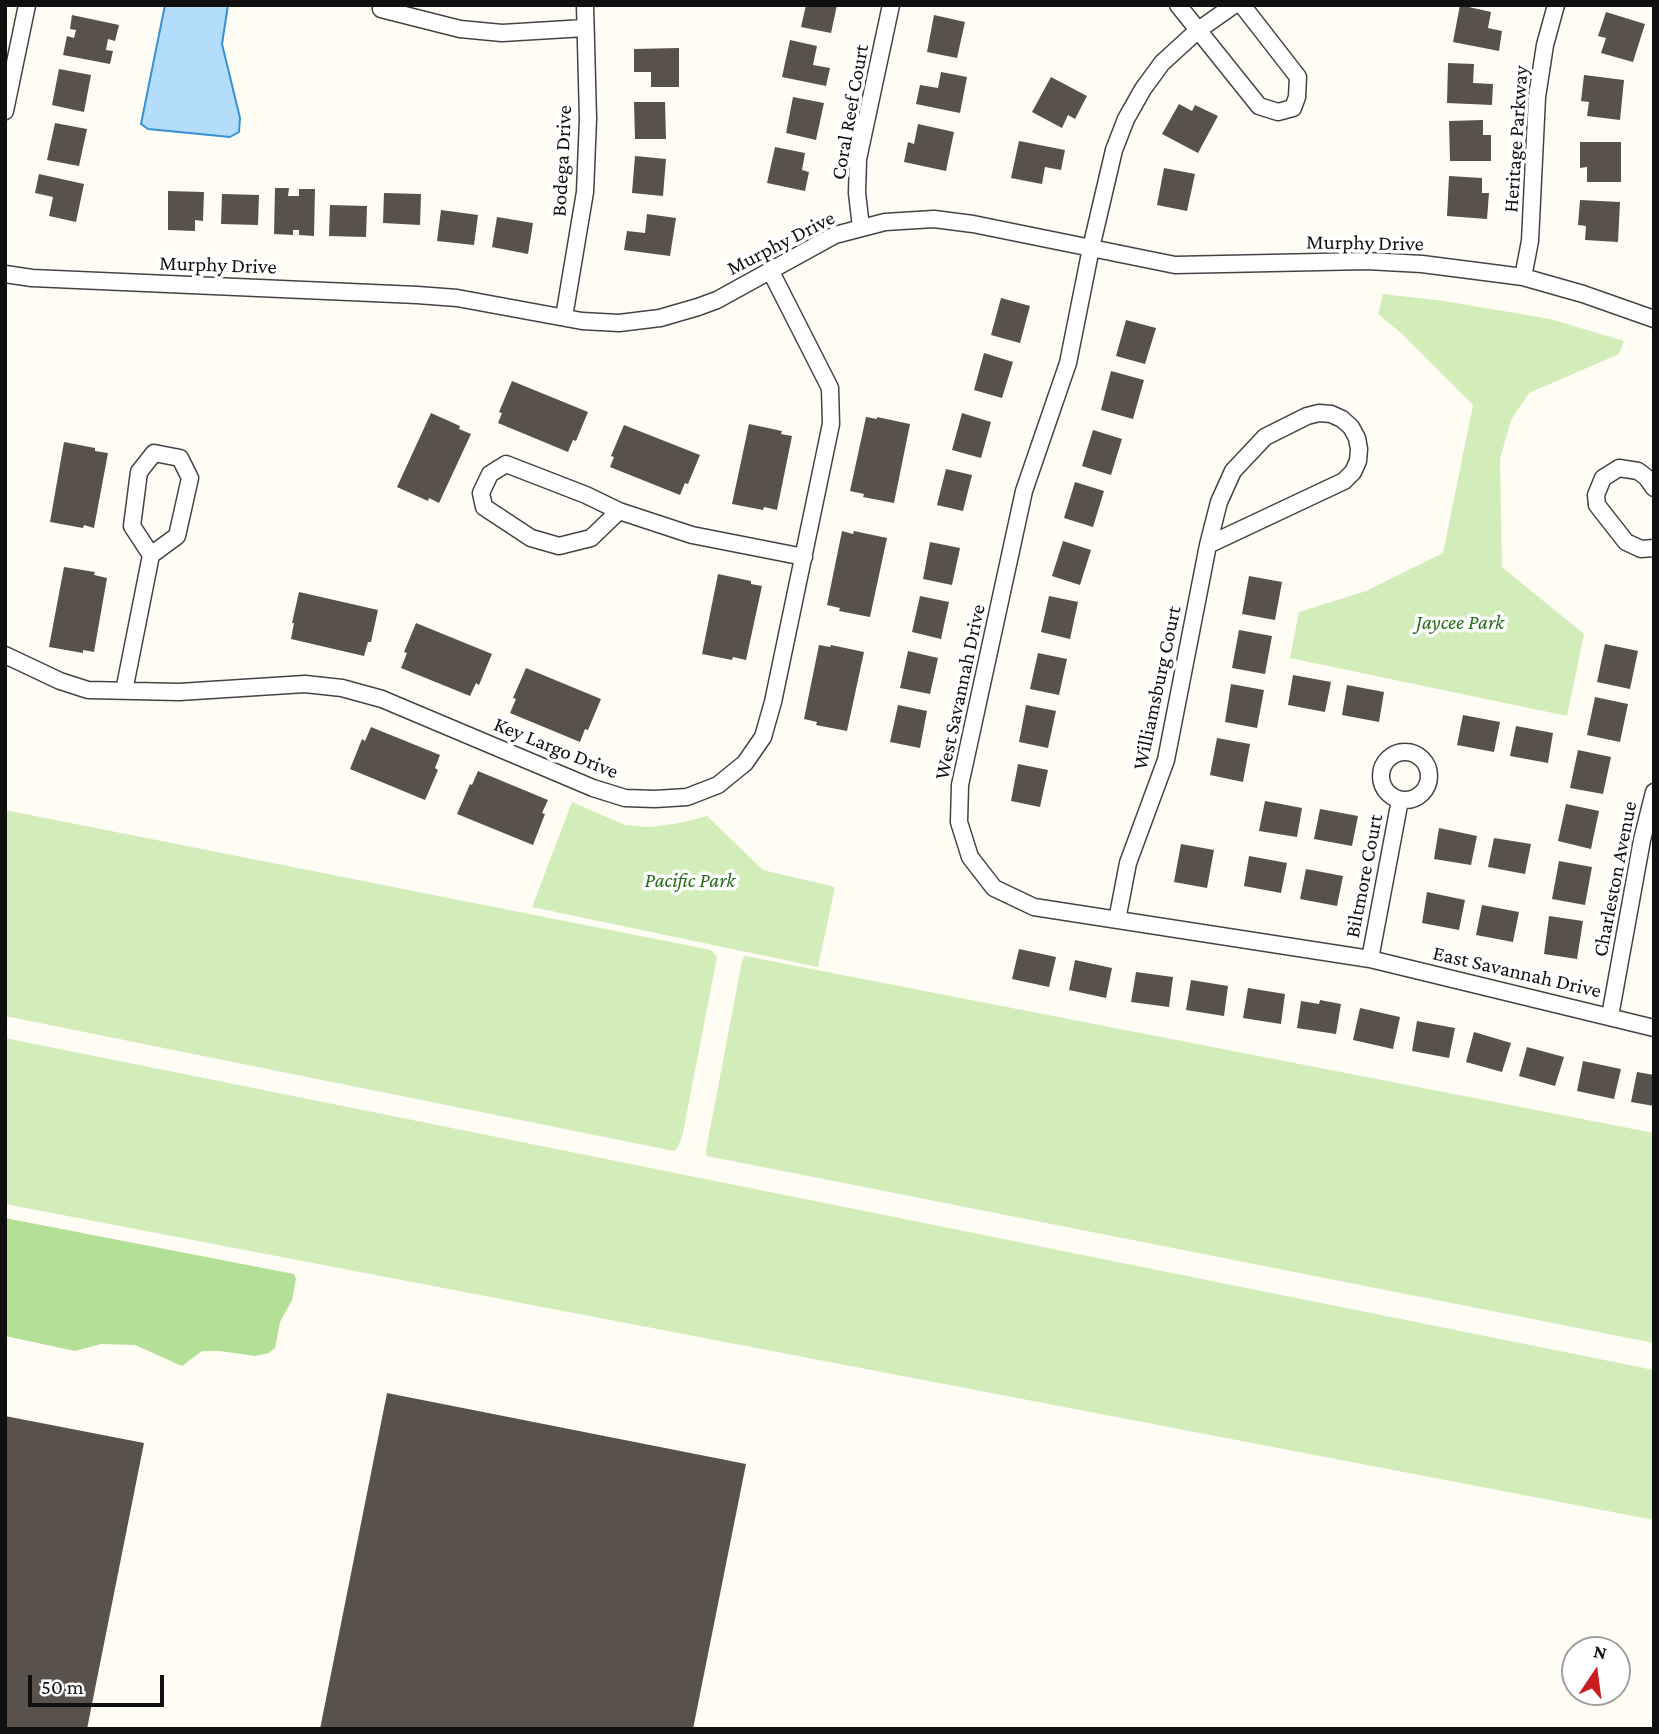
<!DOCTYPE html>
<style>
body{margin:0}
#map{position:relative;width:1659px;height:1734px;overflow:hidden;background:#fffdf3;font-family:"Crimson Pro",serif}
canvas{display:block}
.frame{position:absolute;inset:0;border:7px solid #101010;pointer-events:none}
.north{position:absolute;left:1561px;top:1636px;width:70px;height:70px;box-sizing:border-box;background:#fff;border:2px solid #9f9f9f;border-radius:50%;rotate:13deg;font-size:19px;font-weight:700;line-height:28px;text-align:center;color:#101010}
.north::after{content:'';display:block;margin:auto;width:24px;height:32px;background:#ca1d1f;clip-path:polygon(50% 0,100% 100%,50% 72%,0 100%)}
.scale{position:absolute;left:28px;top:1675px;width:136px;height:32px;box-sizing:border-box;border:4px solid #101010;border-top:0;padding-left:9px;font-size:21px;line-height:24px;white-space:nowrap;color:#101010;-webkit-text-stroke:5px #fff;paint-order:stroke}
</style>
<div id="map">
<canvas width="1659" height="1734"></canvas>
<div class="frame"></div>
<div class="north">N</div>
<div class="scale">50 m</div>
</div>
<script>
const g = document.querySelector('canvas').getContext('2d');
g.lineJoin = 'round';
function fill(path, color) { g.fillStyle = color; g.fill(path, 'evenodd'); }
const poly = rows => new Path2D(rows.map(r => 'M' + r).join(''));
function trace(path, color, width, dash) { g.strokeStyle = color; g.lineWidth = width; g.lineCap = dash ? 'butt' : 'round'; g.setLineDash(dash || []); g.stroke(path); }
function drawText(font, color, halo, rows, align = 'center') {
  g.font = font + ' "Crimson Pro",serif'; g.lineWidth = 7; g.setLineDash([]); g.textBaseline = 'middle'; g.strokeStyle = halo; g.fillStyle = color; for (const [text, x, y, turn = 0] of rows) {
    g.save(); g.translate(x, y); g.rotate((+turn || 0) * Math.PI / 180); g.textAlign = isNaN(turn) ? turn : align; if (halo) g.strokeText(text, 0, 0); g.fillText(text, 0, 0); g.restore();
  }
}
const green = poly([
 [1383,294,1444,301,1550,319,1624,341,1619,354,1529,393,1511,420,1500,459,1502,567,1584,634,1567,716,1290,658,1299,612,1366,591,1443,553,1473,405,1400,332,1378,314],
 [572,802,625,825,651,827,680,823,707,816,763,870,835,887,818,967,532,907],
 [5,810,711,950,717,957,716,962,683,1133,678,1147,674,1151,5,1016],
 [745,956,1654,1133,1654,1343,707,1156,706,1150,742,961],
 [5,1038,1654,1370,1654,1520,5,1204]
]);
const forest = poly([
 [5,1218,294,1274,296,1279,292,1300,280,1322,275,1348,269,1353,255,1356,220,1351,202,1351,182,1366,135,1345,101,1344,75,1351,5,1336]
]);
const water = poly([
 [165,5,228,5,222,44,240,118,239,132,230,137,148,129,141,124,165,5]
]);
const building = poly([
 [806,5,837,5,831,33,801,27],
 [1460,5,1491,12,1488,28,1502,31,1499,51,1453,42],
 [1606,12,1645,24,1633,62,1601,53,1606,38,1598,36],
 [72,15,119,25,115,41,108,39,106,50,113,51,110,64,63,55,67,36,74,38,76,30,70,29],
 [934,15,965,22,957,58,927,52],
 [790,40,817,46,813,65,830,68,826,86,782,77],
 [679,48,679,87,651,87,651,72,634,72,634,49],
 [1448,63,1474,64,1473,83,1493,84,1492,105,1447,103],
 [59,69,91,75,84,112,52,105],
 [941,72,967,77,960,113,916,104,920,85,938,88],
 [1584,75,1624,80,1620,120,1587,116,1589,102,1581,101],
 [1051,77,1087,96,1075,119,1068,115,1062,128,1032,112],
 [793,97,824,103,816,140,786,133],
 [634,102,665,102,666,139,635,139],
 [1179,104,1192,111,1195,105,1218,116,1198,153,1162,134],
 [1483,120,1483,135,1491,135,1491,161,1450,161,1449,121],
 [55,123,87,129,79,166,47,160],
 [918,124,954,132,946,171,904,162,908,142,914,144],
 [1019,141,1065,150,1061,170,1045,167,1042,184,1011,178],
 [1580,142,1621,142,1621,182,1587,182,1587,167,1580,168],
 [775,147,805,153,802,170,809,172,805,191,767,183],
 [635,156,666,159,663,196,632,193],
 [1164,168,1195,174,1187,211,1157,205],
 [39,174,84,184,76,222,49,216,53,197,35,193],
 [1449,176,1482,178,1482,193,1489,193,1487,219,1447,216],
 [275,188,289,188,288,196,299,196,299,189,315,189,314,236,299,235,299,230,293,230,293,235,274,234],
 [168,191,204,192,203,221,195,220,195,231,168,230],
 [384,193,421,194,420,225,383,223],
 [222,194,259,195,258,225,221,224],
 [1580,200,1620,202,1618,242,1585,240,1586,226,1578,225],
 [330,205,367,206,366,237,329,236],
 [441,210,478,215,474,245,437,241],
 [647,214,676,218,670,256,624,250,627,231,645,233],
 [497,217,533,223,528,254,492,247],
 [1001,298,1030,306,1020,343,991,335],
 [1126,320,1156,328,1145,364,1116,356],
 [984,353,1013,362,1002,398,974,390],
 [1111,371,1144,380,1133,419,1101,410],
 [512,381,588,412,576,441,573,440,568,452,498,423,502,413,499,412],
 [431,413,460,426,459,429,471,434,439,503,429,498,428,501,397,487],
 [962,413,991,422,981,458,952,450],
 [866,417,877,419,877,417,910,424,894,503,863,497,864,494,850,491],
 [749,424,782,431,781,434,792,436,777,510,764,507,763,510,732,504],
 [624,425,700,455,688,484,685,483,680,495,610,467,614,457,611,456],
 [1093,430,1122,439,1111,475,1082,466],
 [64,442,95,448,95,451,108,453,94,528,84,525,83,528,50,522],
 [946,469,972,475,963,511,937,505],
 [1075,482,1104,491,1093,527,1064,518],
 [842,531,853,534,854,531,887,538,870,617,839,611,840,608,827,605],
 [1063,541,1091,550,1080,585,1052,576],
 [930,542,960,548,952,585,923,579],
 [64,567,95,572,94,575,107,578,94,652,83,650,83,653,49,647],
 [718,574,751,581,751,584,762,586,746,660,733,657,732,660,702,654],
 [1249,576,1282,582,1275,620,1242,614],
 [299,592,378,610,371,642,368,642,364,656,291,639,294,623,292,623],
 [920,596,949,602,941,639,912,632],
 [1049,596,1078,602,1070,639,1041,632],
 [416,623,492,654,479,685,476,683,470,696,401,668,407,653,404,652],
 [1239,630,1272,636,1265,674,1232,668],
 [1605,644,1638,651,1630,689,1597,682],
 [819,645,830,647,831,645,864,652,847,731,816,725,817,722,804,719],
 [908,651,938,658,930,694,900,688],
 [1038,653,1067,659,1059,695,1030,689],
 [526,668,601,699,588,730,585,729,580,742,510,713,516,699,513,698],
 [1293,675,1331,682,1325,712,1288,705],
 [1231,684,1264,690,1257,728,1225,722],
 [1347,685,1384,692,1379,722,1342,715],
 [1595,697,1628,704,1620,742,1587,735],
 [898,705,927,711,920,748,890,742],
 [1026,705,1056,711,1048,748,1019,742],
 [1463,715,1500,722,1494,752,1457,745],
 [1516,726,1553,733,1548,763,1510,756],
 [371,727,440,755,435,768,438,770,425,800,350,769,362,739,365,741],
 [1217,738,1250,744,1243,782,1210,775],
 [1578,750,1611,757,1603,794,1570,788],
 [1018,764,1048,770,1040,807,1011,801],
 [478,771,548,800,542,813,545,814,533,845,457,814,470,784,472,785],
 [1265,801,1302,808,1297,837,1259,831],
 [1566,804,1599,811,1591,849,1558,841],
 [1320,809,1358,816,1352,846,1314,839],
 [1439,828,1477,836,1471,865,1434,859],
 [1494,838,1531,844,1525,874,1488,867],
 [1181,844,1214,850,1207,888,1174,882],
 [1249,856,1287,863,1281,893,1244,886],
 [1559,861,1592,867,1585,905,1552,899],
 [1306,869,1343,876,1337,906,1300,899],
 [1427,892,1465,900,1459,930,1422,923],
 [1482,905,1519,912,1513,942,1476,935],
 [1549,916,1583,921,1577,959,1544,954],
 [1019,949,1056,957,1049,987,1012,979],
 [1075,960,1112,968,1106,998,1069,990],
 [1136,972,1173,977,1169,1007,1131,1002],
 [1191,980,1228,986,1224,1016,1186,1010],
 [1248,988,1285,994,1281,1024,1243,1018],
 [1320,1000,1341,1004,1336,1034,1297,1028,1301,1001,1319,1004],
 [1360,1008,1400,1017,1393,1049,1353,1040],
 [1417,1021,1455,1028,1449,1058,1412,1051],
 [1474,1032,1511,1043,1502,1072,1466,1062],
 [1527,1047,1564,1057,1555,1086,1519,1076],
 [1583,1061,1621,1069,1614,1099,1577,1091],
 [1637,1072,1654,1075,1654,1106,1631,1102],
 [387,1393,746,1464,693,1729,320,1729],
 [5,1416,144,1443,87,1729,5,1729]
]);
const minor = poly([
 [1178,5,1259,106,1278,112,1293,108,1297,97,1298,77,1242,5],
 [1234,5,1197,31,1162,63,1143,89,1126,119,1114,150,1091,248,1068,363,1024,491,960,785,959,822,970,857,994,888,1034,907,1370,959,1654,1028],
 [381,9,460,29,502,33,585,28],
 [5,111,27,5],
 [861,227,857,193,858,159,891,5],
 [5,274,32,278,417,295,457,298,582,321,619,323,660,318,698,307,717,300,835,235,885,222,934,219,973,224,1175,265,1367,261,1422,264,1500,274,1523,277,1583,294,1654,319],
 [1523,277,1530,241,1537,97,1545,45,1556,5],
 [564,317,585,192,588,119,585,5],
 [1654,488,1646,477,1638,471,1619,468,1603,478,1596,495,1597,505,1626,542,1641,549,1654,548],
 [619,511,591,538,559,546,531,538,484,507,481,493,490,474,506,464,586,495,619,511,692,535,804,557],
 [5,655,60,681,88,690,179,692,305,684,342,688,382,699,593,788,625,798,655,799,687,797,718,785,745,763,763,737,773,702,831,424,830,388,770,270],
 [124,691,151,555,177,536,190,478,180,458,154,453,139,472,132,526,151,555],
 '1381 776a24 24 0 1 1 48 0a24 24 0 1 1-48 0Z',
 [1117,920,1128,863,1166,760,1208,545,1219,502,1233,471,1265,437,1307,416,1319,413,1331,414,1342,419,1351,427,1357,438,1359,449,1358,461,1353,472,1344,481,1208,545],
 [1370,959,1400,800],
 [1610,1016,1642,840,1654,792]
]);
const streetNames = [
 ["Coral Reef Court",850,112,-80],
 ["Heritage Parkway",1516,139,-86],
 ["Bodega Drive",562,161,-87],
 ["Murphy Drive",781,243,-27],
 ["Murphy Drive",1365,243,1],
 ["Murphy Drive",218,265,2],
 ["Williamsburg Court",1157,688,-78],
 ["West Savannah Drive",960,692,-78],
 ["Key Largo Drive",556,748,22],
 ["Biltmore Court",1364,876,-79],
 ["Charleston Avenue",1615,879,-79],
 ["East Savannah Drive",1517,972,13]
];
const parkNames = [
 ["Jaycee Park",1460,623],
 ["Pacific Park",690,881]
];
fill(green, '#d2edb9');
fill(forest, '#b4df97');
fill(water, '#b3ddfa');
trace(water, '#3590d6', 2);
fill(building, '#59514b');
trace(minor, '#434343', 19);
trace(minor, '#fff', 16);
drawText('21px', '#101010', '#fff', streetNames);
drawText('italic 21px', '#286d1b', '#fff', parkNames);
</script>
